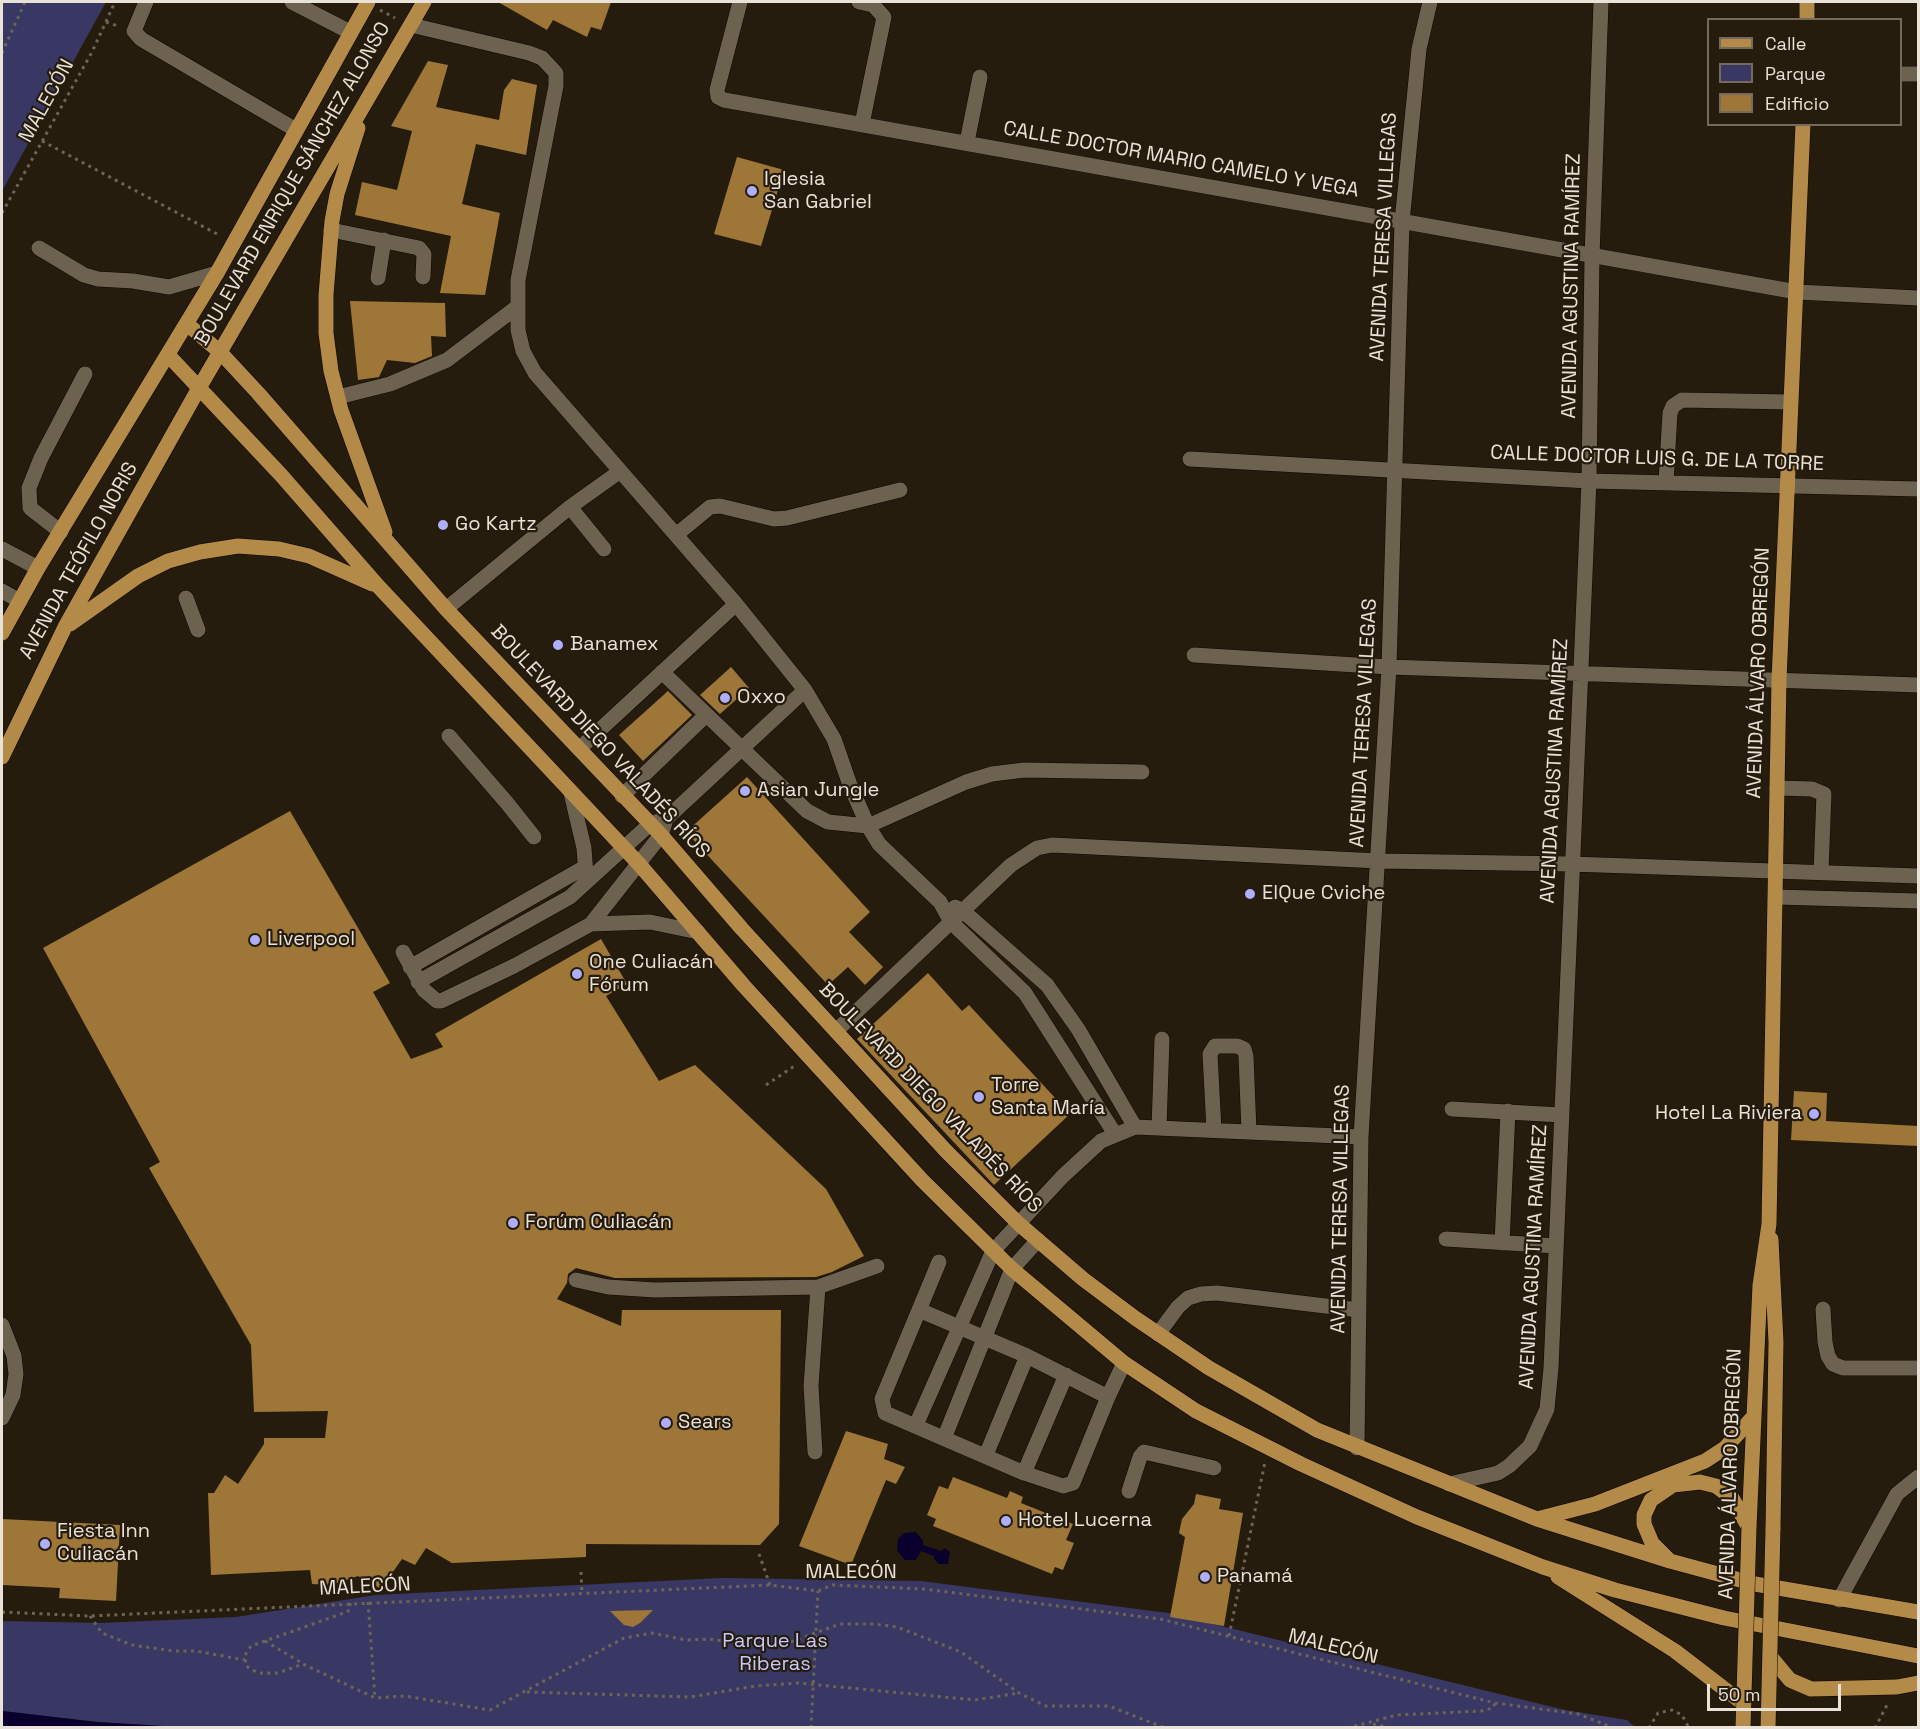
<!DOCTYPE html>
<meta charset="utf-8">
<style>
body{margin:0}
#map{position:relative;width:1920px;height:1729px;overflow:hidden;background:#261c0d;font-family:"Space Grotesk",sans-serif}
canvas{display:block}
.frame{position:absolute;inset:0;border:3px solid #e9e2d8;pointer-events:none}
.legend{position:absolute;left:1707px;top:18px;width:195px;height:108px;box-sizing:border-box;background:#261c0d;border:2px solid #746b5e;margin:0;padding:8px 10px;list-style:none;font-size:18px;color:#e9e2d8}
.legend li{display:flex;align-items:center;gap:12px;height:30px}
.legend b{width:30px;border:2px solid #746b5e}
.scale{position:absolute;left:1707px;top:1684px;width:134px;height:27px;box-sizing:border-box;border:3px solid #e9e2d8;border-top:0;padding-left:8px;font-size:18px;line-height:21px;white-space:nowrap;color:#e9e2d8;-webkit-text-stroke:4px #261c0d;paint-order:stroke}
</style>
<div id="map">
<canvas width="1920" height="1729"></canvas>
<div class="frame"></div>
<ul class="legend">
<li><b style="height:8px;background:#b38a48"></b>Calle</li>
<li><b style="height:16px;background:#393865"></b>Parque</li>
<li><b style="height:16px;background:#9e7738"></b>Edificio</li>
</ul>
<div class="scale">50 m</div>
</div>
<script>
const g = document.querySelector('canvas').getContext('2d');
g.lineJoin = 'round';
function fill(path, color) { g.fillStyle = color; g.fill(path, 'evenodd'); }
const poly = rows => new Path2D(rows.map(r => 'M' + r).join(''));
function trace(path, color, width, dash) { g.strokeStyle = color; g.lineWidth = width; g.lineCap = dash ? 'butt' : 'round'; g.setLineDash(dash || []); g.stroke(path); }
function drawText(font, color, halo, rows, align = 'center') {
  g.font = font + ' "Space Grotesk",sans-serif'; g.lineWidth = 4.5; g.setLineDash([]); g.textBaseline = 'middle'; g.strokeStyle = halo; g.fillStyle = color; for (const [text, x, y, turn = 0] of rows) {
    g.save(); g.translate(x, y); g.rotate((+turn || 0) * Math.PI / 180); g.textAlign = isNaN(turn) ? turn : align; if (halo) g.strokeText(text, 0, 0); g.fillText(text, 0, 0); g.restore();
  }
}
const green = poly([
 [2,2,106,2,2,191],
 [721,1578,921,1581,1168,1613,1565,1710,1627,1720,1635,1727,182,1728,97,1722,2,1711,2,1621,101,1623,236,1617,376,1595]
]);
const water = poly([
 [916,1532,923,1541,923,1545,941,1551,945,1548,950,1552,948,1564,939,1564,934,1559,934,1556,921,1551,916,1560,905,1560,897,1551,898,1539,904,1533],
 [2,1711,97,1722,181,1727,2,1727]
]);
const building = poly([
 [498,2,611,2,601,30,591,27,587,37,553,20,547,30],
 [428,61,448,65,436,107,499,120,504,90,512,79,537,85,526,155,476,144,462,204,500,213,485,295,440,293,451,236,355,215,362,182,397,190,412,131,391,126],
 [737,157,784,170,761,246,714,234],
 [350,301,445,303,446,337,431,336,432,356,415,363,387,360,379,377,358,380],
 [731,667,749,688,720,714,700,695],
 [668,691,692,715,643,761,619,735],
 [747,777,870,912,849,932,883,967,865,985,848,967,828,985,686,832],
 [290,811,390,983,373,992,411,1059,443,1047,435,1034,601,939,627,984,606,996,659,1081,695,1065,826,1189,864,1256,832,1272,816,1277,615,1278,576,1268,568,1274,567,1283,557,1299,621,1326,622,1310,781,1310,779,1524,760,1545,586,1544,586,1557,452,1563,426,1548,415,1565,402,1559,381,1589,358,1576,331,1585,312,1584,310,1570,211,1575,208,1493,214,1493,225,1475,238,1484,264,1444,264,1438,325,1438,328,1411,254,1412,251,1345,149,1168,160,1162,43,948],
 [928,973,962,1011,969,1005,1070,1114,994,1185,857,1039],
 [1794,1091,1827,1093,1826,1121,1918,1126,1918,1146,1791,1140],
 [846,1431,888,1444,884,1459,905,1467,896,1484,886,1480,851,1565,799,1546],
 [953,1477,1007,1498,1010,1491,1023,1497,1021,1503,1073,1524,1066,1540,1074,1543,1063,1570,1055,1567,1052,1574,933,1526,936,1519,927,1515,939,1486,948,1489],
 [1196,1494,1221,1499,1219,1509,1243,1513,1224,1626,1170,1617,1185,1537,1179,1533,1182,1519,1194,1504],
 [2,1519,120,1525,116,1601,59,1598,60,1588,2,1585],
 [653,1610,640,1623,633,1627,624,1625,610,1611]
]);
const path = poly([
 [380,10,395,18],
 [106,22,118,26],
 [2,53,25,2],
 [42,141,219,235],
 [2,213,92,52,115,2],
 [766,1085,796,1065],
 [759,1554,770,1585],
 [581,1572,582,1593],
 [368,1602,375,1698],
 [350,1603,350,1610,344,1613,251,1646,245,1655,246,1666,258,1673,278,1673,303,1664,375,1698,405,1696,490,1710,624,1638,652,1633,686,1640,709,1639,774,1648,840,1624,874,1624,897,1627,961,1652,1019,1693,1046,1706,1109,1706,1165,1728],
 [2,1612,90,1616,770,1585,818,1591,833,1585,924,1589,1160,1619,1495,1703,1578,1714,1614,1728],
 [90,1616,102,1633,132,1645,174,1651,196,1651,245,1660],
 [1229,1636,1265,1462],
 [265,1641,302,1663],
 [527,1692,690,1697,755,1686,798,1683,975,1700,1019,1693],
 [1373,1724,1391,1728],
 [1347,1728,1397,1715,1481,1711,1493,1708,1495,1703],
 [1649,1728,1658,1713,1672,1710,1682,1715,1689,1728],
 [1875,1728,1888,1703]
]);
const minor = poly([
 [146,2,134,31,141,39,296,130],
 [292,2,350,32],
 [740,2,717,90,718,97,724,100,1797,292,1918,298],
 [859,2,873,5,884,17,862,124],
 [411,25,529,53,542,58,556,73,556,86,518,280,518,330,523,351,535,373,736,604,805,690,834,739,850,785,868,826,879,844,940,902,951,922,1025,993,1115,1134],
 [1900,74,1918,74],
 [967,142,980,77],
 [331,230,419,248,424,254,423,277],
 [39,248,84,275,98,279,133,281,169,287,217,273],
 [378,278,384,240],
 [338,397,390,384,447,360,517,307],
 [1190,459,1589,481,1918,489],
 [1666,482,1670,413,1673,406,1682,400,1790,402],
 [570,507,604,549],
 [61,532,30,508,29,488,41,458,85,374],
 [676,535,710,507,720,506,774,519,787,518,900,490],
 [2,549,38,568],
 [2,591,20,601],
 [186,598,198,630],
 [446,609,570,507,619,472],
 [1194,655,1389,667,1918,685],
 [662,672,807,811,828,822,868,826,966,782,992,774,1024,770,1142,772],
 [449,736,507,803,534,837],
 [579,749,736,604],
 [1777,788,1812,789,1824,794,1821,872],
 [571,793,584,848,586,875],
 [622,796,705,716],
 [1776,897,1918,901],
 [955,907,963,911,1047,985,1078,1029,1135,1127],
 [591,924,650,922,698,932],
 [403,952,424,990,437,1001,441,1001,514,966,591,924,661,835,665,823],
 [410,967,585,867],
 [418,982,570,897,650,824,667,818,805,690],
 [836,1031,1011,865,1037,848,1052,845,1379,861,1571,864,1918,876],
 [1452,1109,1562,1115],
 [1159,1128,1162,1039],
 [1214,1130,1210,1054,1215,1046,1237,1046,1244,1049,1246,1056,1249,1132],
 [1446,1239,1556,1246],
 [1502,1243,1508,1111],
 [576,1280,608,1287,655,1290,818,1287,877,1266],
 [1823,1309,1825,1342,1828,1356,1833,1364,1843,1368,1918,1368],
 [919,1310,1027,1356,1108,1397,1073,1483,1063,1486,1024,1473,885,1413,882,1399,939,1262],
 [2,1325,14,1356,16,1374,13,1395,2,1418],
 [1158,1334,1178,1307,1188,1298,1201,1294,1217,1293,1359,1310],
 [1108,1397,1124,1363],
 [916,1425,993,1251,1063,1176,1101,1141,1135,1127,1361,1137],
 [945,1436,1012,1269,1038,1240],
 [1357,1448,1361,1137,1389,667,1402,222,1419,49,1430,2],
 [815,1452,811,1386,818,1287],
 [986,1455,1027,1356],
 [1024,1473,1066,1375],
 [1449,1484,1498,1473,1509,1466,1530,1446,1547,1409,1551,1368,1589,481,1592,257,1601,2],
 [1129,1491,1140,1457,1144,1452,1214,1468],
 [1839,1600,1897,1494,1918,1477]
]);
const major = poly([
 [1807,20,1807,2],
 [358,128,337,194,332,221,326,295,326,333,331,371,341,410,385,532],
 [187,324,220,352,258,393,446,609,661,835,742,929,946,1151,1019,1224,1083,1279,1135,1318,1209,1368,1317,1430,1537,1519,1670,1561,1755,1584,1918,1612],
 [169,356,281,475,378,586,639,864,744,986,922,1180,1012,1269,1124,1363,1196,1411,1301,1464,1417,1517,1543,1567,1615,1590,1724,1618,1918,1656],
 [70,624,138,576,168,561,200,552,238,546,279,549,309,556,372,584],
 [2,633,38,568,217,273,368,2],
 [2,757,65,627,199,388,424,2],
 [1771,1239,1776,1342,1773,1529],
 [1537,1519,1595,1504,1705,1461,1725,1448,1754,1416],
 [1749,1527,1760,1285,1769,1224,1779,680,1803,124],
 [1668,1559,1652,1543,1644,1524,1644,1515,1651,1500,1673,1485,1700,1482,1716,1486,1732,1498,1748,1526],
 [1558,1577,1675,1651,1744,1704],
 [1770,1656,1790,1680,1811,1689,1897,1687,1918,1683]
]);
const pathBridge = poly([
 [811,1728,818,1591]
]);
const majorBridge = poly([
 [1743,1728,1749,1527],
 [1768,1728,1773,1529]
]);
const markers = [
 [752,191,6,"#aeaefa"],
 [443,525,6,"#aeaefa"],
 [558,645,6,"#aeaefa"],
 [725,698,6,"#aeaefa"],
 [745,791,6,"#aeaefa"],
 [1250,894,6,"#aeaefa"],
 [255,940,6,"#aeaefa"],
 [577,974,6,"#aeaefa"],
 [979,1097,6,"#aeaefa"],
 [1814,1114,6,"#aeaefa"],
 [513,1223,6,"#aeaefa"],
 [666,1423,6,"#aeaefa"],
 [1006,1521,6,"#aeaefa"],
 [45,1544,6,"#aeaefa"],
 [1205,1577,6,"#aeaefa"]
];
const streetNames = [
 ["MALECÓN",47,101,-61],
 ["CALLE DOCTOR MARIO CAMELO Y VEGA",1181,160,10],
 ["BOULEVARD ENRIQUE SÁNCHEZ ALONSO",293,184,-60],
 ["AVENIDA TERESA VILLEGAS",1384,237,-87],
 ["AVENIDA AGUSTINA RAMÍREZ",1572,286,-89],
 ["CALLE DOCTOR LUIS G. DE LA TORRE",1657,459,2],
 ["AVENIDA TEÓFILO NORIS",79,561,-61],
 ["AVENIDA ÁLVARO OBREGÓN",1759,673,-88],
 ["AVENIDA TERESA VILLEGAS",1364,723,-87],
 ["BOULEVARD DIEGO VALADÉS RÍOS",600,742,47],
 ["AVENIDA AGUSTINA RAMÍREZ",1555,771,-87],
 ["BOULEVARD DIEGO VALADÉS RÍOS",930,1098,46],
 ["AVENIDA TERESA VILLEGAS",1341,1209,-89],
 ["AVENIDA AGUSTINA RAMÍREZ",1534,1257,-87],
 ["AVENIDA ÁLVARO OBREGÓN",1731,1474,-88],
 ["MALECÓN",851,1573],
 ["MALECÓN",365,1587,-3],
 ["MALECÓN",1333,1647,14]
];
const poiNames = [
 ["Iglesia",764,180],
 ["San Gabriel",764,203],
 ["Go Kartz",455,525],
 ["Banamex",570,645],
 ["Oxxo",737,698],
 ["Asian Jungle",757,791],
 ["ElQue Cviche",1262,894],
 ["Liverpool",267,940],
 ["One Culiacán",589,963],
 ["Fórum",589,986],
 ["Torre",991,1086],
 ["Santa María",991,1109],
 ["Hotel La Riviera",1802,1114,"right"],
 ["Forúm Culiacán",525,1223],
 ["Sears",678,1423],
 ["Hotel Lucerna",1018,1521],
 ["Fiesta Inn",57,1532],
 ["Culiacán",57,1555],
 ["Panamá",1217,1577]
];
const parkNames = [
 ["Parque Las",775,1642],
 ["Riberas",775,1665]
];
fill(green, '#393865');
fill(water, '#09002d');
fill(building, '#9e7738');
trace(minor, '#0e0600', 16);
trace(major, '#0e0600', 16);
trace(path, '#6d6457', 3, [3, 4.5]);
trace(minor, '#6d6150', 15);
trace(major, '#b38a48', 15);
trace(majorBridge, '#0e0600', 16, []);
trace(pathBridge, '#6d6457', 3, [3, 4.5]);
trace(majorBridge, '#b38a48', 15);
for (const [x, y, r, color] of markers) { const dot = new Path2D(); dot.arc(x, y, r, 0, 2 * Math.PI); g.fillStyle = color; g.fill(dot); trace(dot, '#261c0d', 2); }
drawText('20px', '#e9e2d8', '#261c0d', streetNames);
drawText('20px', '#e9e2d8', '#261c0d', poiNames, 'left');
drawText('20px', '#c7c9fe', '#261c0d', parkNames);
</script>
